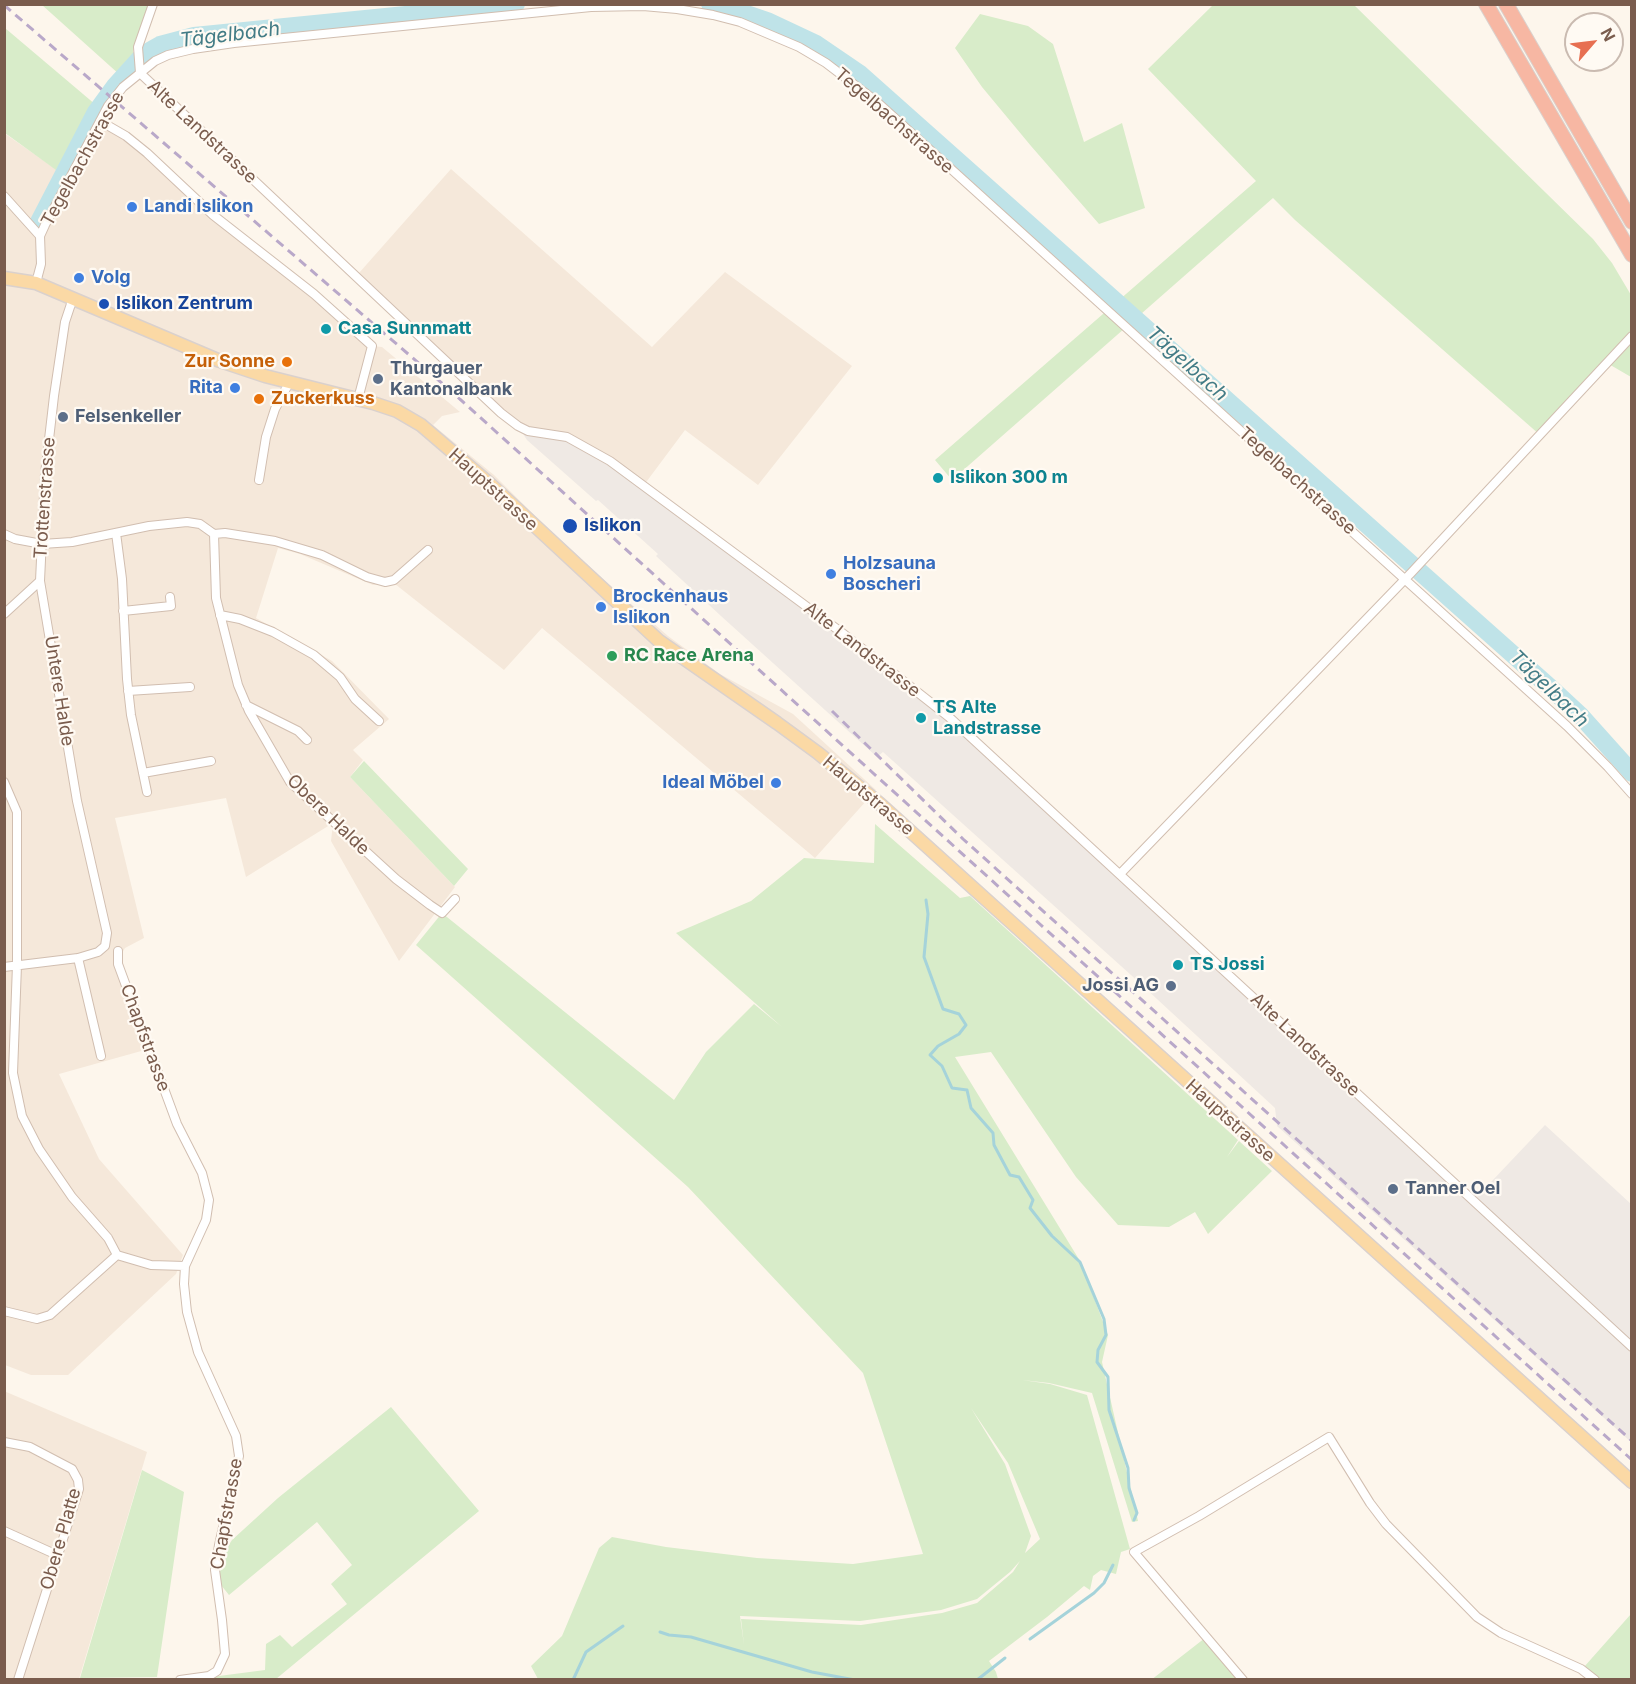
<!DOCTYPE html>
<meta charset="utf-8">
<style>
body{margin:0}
#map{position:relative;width:1636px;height:1684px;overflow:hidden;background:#fdf6ec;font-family:Inter,sans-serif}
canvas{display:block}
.frame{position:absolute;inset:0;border:6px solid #7a5c4d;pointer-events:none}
.north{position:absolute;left:1564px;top:12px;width:60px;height:60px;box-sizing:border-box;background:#fffaf3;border:2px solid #cabbb1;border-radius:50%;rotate:62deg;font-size:16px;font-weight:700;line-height:24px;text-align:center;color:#7a5c4d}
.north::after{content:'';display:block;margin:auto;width:21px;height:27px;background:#e76f51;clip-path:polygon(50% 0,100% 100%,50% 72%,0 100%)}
</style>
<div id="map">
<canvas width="1636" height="1684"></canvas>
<div class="frame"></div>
<div class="north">N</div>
</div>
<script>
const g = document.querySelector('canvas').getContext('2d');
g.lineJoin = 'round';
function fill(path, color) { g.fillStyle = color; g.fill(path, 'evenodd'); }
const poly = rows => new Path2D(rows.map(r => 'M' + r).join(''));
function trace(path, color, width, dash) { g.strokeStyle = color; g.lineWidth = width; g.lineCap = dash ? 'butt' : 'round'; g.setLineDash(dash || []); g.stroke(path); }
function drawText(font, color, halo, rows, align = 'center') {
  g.font = font + ' Inter,sans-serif'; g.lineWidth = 4.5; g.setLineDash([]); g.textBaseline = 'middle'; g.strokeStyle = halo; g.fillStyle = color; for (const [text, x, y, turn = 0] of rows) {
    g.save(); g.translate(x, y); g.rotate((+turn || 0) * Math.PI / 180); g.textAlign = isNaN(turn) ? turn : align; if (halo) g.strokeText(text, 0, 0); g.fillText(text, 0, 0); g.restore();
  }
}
const residential = poly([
 [100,121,126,136,184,189,372,346,382,347,460,412,442,416,433,425,494,475,544,525,621,595,668,636,720,674,793,714,876,790,815,858,542,628,504,670,395,584,373,585,300,554,278,548,256,618,332,661,389,719,353,750,363,760,350,777,455,887,399,961,331,841,333,823,246,877,226,798,115,818,144,938,125,948,121,955,123,965,152,1048,59,1074,99,1159,183,1255,176,1274,68,1375,31,1375,5,1365,4,133,70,179],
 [451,169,652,347,725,272,852,366,758,485,685,430,644,485,518,426,359,280,359,273],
 [4,1391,147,1452,79,1679,5,1679]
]);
const industrial = poly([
 [518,426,567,437,610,461,949,717,1474,1200,1545,1125,1631,1204,1631,1442,1277,1126,1275,1108,1131,975,883,752,877,757,721,616,656,556,658,554,598,500,596,501,527,440]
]);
const green = poly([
 [42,5,150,5,133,50,133,60,120,75],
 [1213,5,1354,5,1593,239,1612,263,1631,295,1631,377,1607,363,1540,435,1295,220,1273,198,952,480,935,460,1256,181,1148,69],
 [980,14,1028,26,1053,44,1084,142,1122,123,1145,208,1099,224,1031,146,982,87,955,48],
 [5,28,96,105,56,170,5,133],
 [364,761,468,869,454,886,350,777],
 [875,824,960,898,970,896,1238,1140,1227,1157,1239,1141,1272,1171,1208,1234,1195,1212,1169,1227,1118,1225,1076,1177,991,1052,955,1057,1080,1261,1108,1335,1102,1362,1138,1521,1132,1522,1092,1393,1049,1383,1022,1380,1050,1384,1087,1395,1130,1549,1121,1552,1116,1574,1101,1570,1093,1576,1090,1590,1084,1586,1047,1617,989,1661,996,1672,998,1679,538,1679,531,1666,562,1636,599,1548,612,1537,666,1547,757,1558,853,1564,923,1554,863,1373,688,1187,416,945,442,913,674,1100,706,1052,754,1004,782,1027,676,933,751,901,804,858,874,863],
 [971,1408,1008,1463,1040,1539,1025,1553,1031,1536,1005,1464],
 [1020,1561,1013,1572,977,1603,942,1613,861,1625,741,1619,744,1645,740,1616,860,1621,941,1610,977,1599,1010,1572],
 [391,1407,479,1511,276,1679,188,1680,265,1670,266,1644,280,1635,292,1647,347,1604,331,1584,352,1565,317,1522,229,1595,221,1585,218,1573,221,1557,232,1540,278,1498],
 [142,1470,184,1492,157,1677,80,1678],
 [1631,1614,1631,1679,1600,1679,1584,1667],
 [1205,1638,1240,1680,1151,1680]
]);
const stream = poly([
 [926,900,928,914,924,957,943,1009,959,1014,966,1025,959,1034,938,1046,930,1055,942,1066,952,1088,967,1090,971,1108,993,1133,994,1145,1010,1175,1019,1177,1033,1200,1030,1208,1052,1236,1080,1262,1104,1319,1106,1335,1098,1350,1097,1362,1108,1377,1109,1410,1128,1468,1129,1488,1137,1513,1134,1520],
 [660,1632,669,1635,691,1637,812,1672,855,1680],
 [1030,1639,1094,1593,1104,1583,1113,1565],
 [573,1680,586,1652,623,1626],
 [977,1680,1005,1658]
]);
const river = poly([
 [710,4,729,8,767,21,816,44,860,74,1554,691,1580,715,1632,773],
 [39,222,96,112,115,86,144,54,160,45,194,36,516,4]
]);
const minor = poly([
 [153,4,138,47,140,73,501,413,518,426,528,431,567,437,610,461,841,632,949,717,1632,1347],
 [100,121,126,136,147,153,213,215,314,294,372,346,358,399],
 [4,196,40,236],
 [36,283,41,264,40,236,45,225,108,106,123,87,155,61,168,55,193,49,234,43,591,7,643,6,677,9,713,15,740,22,799,47,826,63,877,102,1567,726,1608,767,1632,794],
 [259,480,266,437,275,409,289,383],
 [116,533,122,579,127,679,131,715,147,792],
 [4,534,15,539,42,544,72,542,149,526,187,522,200,524,214,534],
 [214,534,216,598,238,685,249,711,290,782,396,879,430,905,442,913,455,899],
 [214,534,225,533,275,541,322,555,367,577,385,582,394,580,428,550],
 [123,611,171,606,170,597],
 [4,614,40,581,45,474,54,396,65,322,73,298],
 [220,615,240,619,273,632,314,655,340,677,355,699,379,721],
 [128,691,190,687],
 [246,705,298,731,307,740],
 [143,773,211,761],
 [4,782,17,812,17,965,13,1073,22,1116,39,1149,72,1197,108,1238,117,1255],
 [1120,874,1411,573,1632,336],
 [118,951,118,964,177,1124,202,1173,209,1200,206,1220,185,1266,184,1284,187,1312,198,1352,236,1436,239,1456,219,1545,215,1570,222,1620,225,1654,217,1671,209,1676,180,1680],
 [78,958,101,1056],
 [4,967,78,958,98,952,105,946,107,933,77,801,40,581],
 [4,1311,37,1319,50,1315,117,1255,151,1265,185,1266],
 [4,1442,30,1447,72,1469,78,1480,79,1489,18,1680],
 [4,1531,57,1555],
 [1243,1680,1134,1552,1199,1516,1329,1437,1370,1503,1386,1524,1477,1617,1501,1633,1581,1669,1595,1680]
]);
const primary = poly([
 [4,278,36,283,220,361,265,376,373,403,397,411,421,425,491,485,659,641,777,723,818,753,880,804,1632,1482]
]);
const motorway = poly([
 [1486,4,1632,255],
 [1506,4,1632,222]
]);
const rail = poly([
 [4,5,451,391,1632,1460],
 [832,711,963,839,1632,1441]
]);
const markers = [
 [132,207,6,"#3f7fe0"],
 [79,278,6,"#3f7fe0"],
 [104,304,6,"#1a4fb4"],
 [326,329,6,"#0f9aa8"],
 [287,362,6,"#e8710a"],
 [378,379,6,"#5c6f8a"],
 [235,388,6,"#3f7fe0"],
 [259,399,6,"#e8710a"],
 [63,417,6,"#5c6f8a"],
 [938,478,6,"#0f9aa8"],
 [570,526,8,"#1a4fb4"],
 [831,574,6,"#3f7fe0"],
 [601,607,6,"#3f7fe0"],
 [612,656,6,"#2e9e5b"],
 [921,718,6,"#0f9aa8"],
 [776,783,6,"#3f7fe0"],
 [1178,965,6,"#0f9aa8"],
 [1171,986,6,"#5c6f8a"],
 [1393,1189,6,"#5c6f8a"]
];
const streetNames = [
 ["Tegelbachstrasse",894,121,41],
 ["Alte Landstrasse",202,132,43],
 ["Tegelbachstrasse",83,159,-61],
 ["Tegelbachstrasse",1297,481,42],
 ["Hauptstrasse",493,490,42],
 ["Trottenstrasse",45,498,-86],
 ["Alte Landstrasse",862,650,38],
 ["Untere Halde",59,691,81],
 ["Hauptstrasse",868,796,40],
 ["Obere Halde",328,815,44],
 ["Chapfstrasse",145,1038,70],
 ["Alte Landstrasse",1305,1045,43],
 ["Hauptstrasse",1230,1121,42],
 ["Chapfstrasse",227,1514,-80],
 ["Obere Platte",61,1539,-74]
];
const shopNames = [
 ["Landi Islikon",144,207],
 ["Volg",91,278],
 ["Rita",223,388,"right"],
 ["Holzsauna",843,564],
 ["Boscheri",843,585],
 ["Brockenhaus",613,597],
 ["Islikon",613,618],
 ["Ideal Möbel",764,783,"right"]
];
const transitNames = [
 ["Islikon Zentrum",116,304],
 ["Islikon",584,526]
];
const cultureNames = [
 ["Casa Sunnmatt",338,329],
 ["Islikon 300 m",950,478],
 ["TS Alte",933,708],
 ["Landstrasse",933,729],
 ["TS Jossi",1190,965]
];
const foodNames = [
 ["Zur Sonne",275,362],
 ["Zuckerkuss",271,399,"left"]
];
const serviceNames = [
 ["Thurgauer",390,369],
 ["Kantonalbank",390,390],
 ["Felsenkeller",75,417],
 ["Jossi AG",1159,986,"right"],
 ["Tanner Oel",1405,1189]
];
const leisureNames = [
 ["RC Race Arena",624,656]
];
const waterNames = [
 ["Tägelbach",230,35,-7],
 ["Tägelbach",1187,364,42],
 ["Tägelbach",1549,689,44]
];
fill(residential, '#f5e8da');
fill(industrial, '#efe9e4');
fill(green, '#d8ecc9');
trace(stream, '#a5d3da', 3);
trace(river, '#bfe3e8', 18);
trace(minor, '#d1beb0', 10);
trace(primary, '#dad1cd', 15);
trace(motorway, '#dad1cd', 16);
trace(minor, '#fff', 8);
trace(primary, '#fbd9a5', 12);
trace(motorway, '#f7b7a3', 14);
trace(rail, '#b9a8c9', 3, [9, 6]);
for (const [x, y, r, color] of markers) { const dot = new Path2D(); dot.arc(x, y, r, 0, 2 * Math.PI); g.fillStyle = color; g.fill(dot); trace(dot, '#fffaf3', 2); }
drawText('18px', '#7a5c4d', '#fffaf3', streetNames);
drawText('bold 18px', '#366cbe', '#fffaf3', shopNames, 'left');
drawText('bold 18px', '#164399', '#fffaf3', transitNames, 'left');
drawText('bold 18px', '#0d838f', '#fffaf3', cultureNames, 'left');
drawText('bold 18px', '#c56008', '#fffaf3', foodNames, 'right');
drawText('bold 18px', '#4e5e75', '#fffaf3', serviceNames, 'left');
drawText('bold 18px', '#27864d', '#fffaf3', leisureNames, 'left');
drawText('italic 20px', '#437c86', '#fffaf3', waterNames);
</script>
